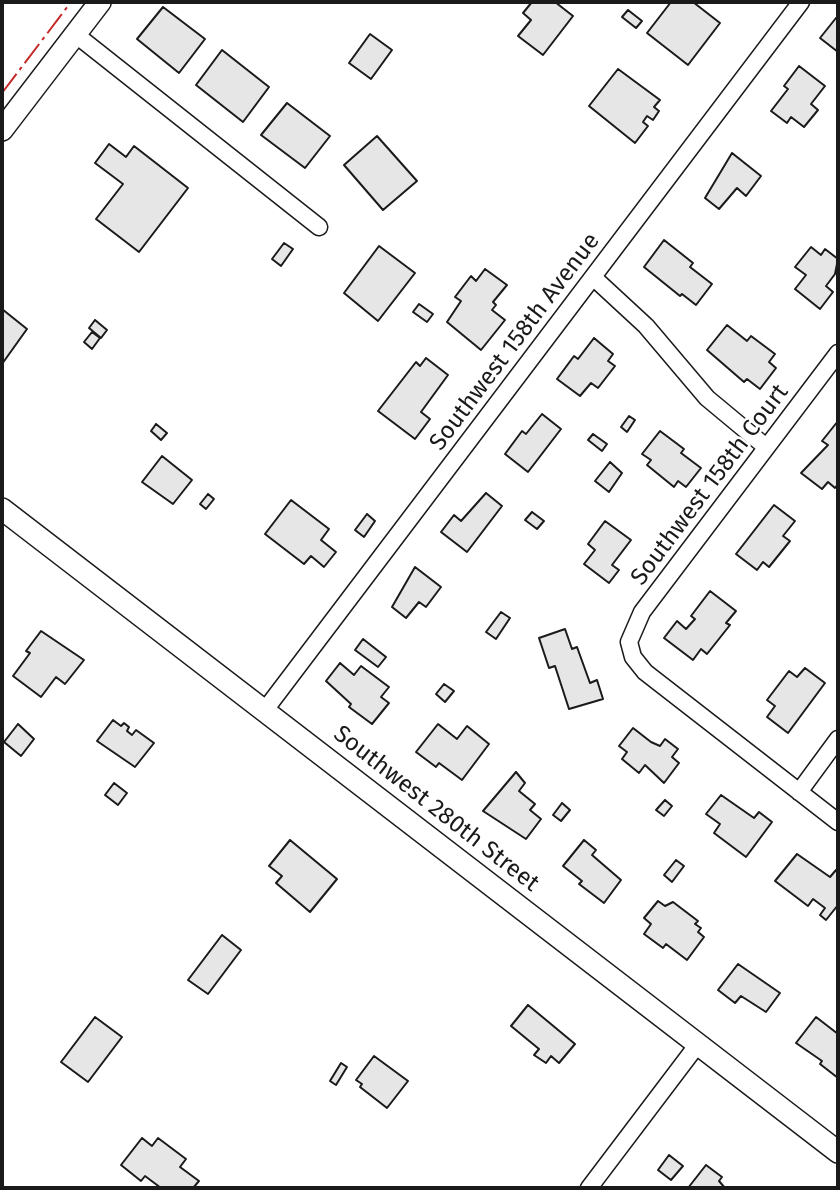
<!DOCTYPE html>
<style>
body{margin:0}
#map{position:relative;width:840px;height:1190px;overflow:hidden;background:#fff;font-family:"Fira Sans",sans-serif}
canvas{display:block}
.frame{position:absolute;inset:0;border:4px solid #1a1a1a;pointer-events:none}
</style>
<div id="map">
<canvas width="840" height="1190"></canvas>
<div class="frame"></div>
</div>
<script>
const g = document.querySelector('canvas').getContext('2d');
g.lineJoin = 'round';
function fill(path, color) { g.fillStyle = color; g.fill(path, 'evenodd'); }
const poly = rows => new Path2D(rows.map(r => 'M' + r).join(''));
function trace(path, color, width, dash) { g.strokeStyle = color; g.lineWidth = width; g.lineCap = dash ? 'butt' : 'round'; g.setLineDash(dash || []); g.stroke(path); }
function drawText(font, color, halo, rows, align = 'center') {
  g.font = font + ' "Fira Sans",sans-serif'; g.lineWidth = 5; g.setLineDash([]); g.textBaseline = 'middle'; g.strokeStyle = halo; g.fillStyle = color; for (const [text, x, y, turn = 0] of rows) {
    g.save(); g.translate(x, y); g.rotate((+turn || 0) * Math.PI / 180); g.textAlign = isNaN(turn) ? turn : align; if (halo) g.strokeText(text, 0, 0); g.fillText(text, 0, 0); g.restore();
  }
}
const building = poly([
 [532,2,555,2,573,16,543,55,518,36,531,20,523,13,532,2],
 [671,2,693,2,720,23,688,65,647,33,671,2],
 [163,7,205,39,179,73,137,39,163,7],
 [628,10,642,21,636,28,622,17,628,10],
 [836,18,838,20,838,52,820,38,836,18],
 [370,34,392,50,371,79,349,63,370,34],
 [222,50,269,87,243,122,196,85,222,50],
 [799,66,825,86,811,104,818,110,804,127,791,117,787,123,771,111,788,89,784,86,799,66],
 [618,69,660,100,654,107,659,111,653,120,647,116,643,122,648,126,635,143,589,106,618,69],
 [287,103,330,136,305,168,261,135,287,103],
 [377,136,417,181,383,210,344,165,377,136],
 [109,144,126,157,134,146,188,188,139,252,96,219,123,184,95,163,109,144],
 [732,153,761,176,746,196,737,188,719,209,705,198,732,153],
 [664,240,693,263,690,267,712,284,696,305,682,294,680,296,644,267,664,240],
 [284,243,293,249,281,266,272,259,284,243],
 [379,246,415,273,378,321,344,293,379,246],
 [811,247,821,255,825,249,838,259,835,274,826,286,833,292,820,309,795,289,806,275,795,267,811,247],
 [485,269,507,285,493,302,496,305,492,310,505,320,481,350,447,322,461,301,455,297,471,276,476,281,485,269],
 [419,304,433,314,427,322,413,312,419,304],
 [2,309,27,329,2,364,2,309],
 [95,320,107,330,101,338,89,328,95,320],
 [727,325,747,341,751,336,775,354,769,362,776,368,760,389,747,379,744,382,707,350,727,325],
 [92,332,100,338,92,349,84,342,92,332],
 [594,338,613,354,608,361,615,366,598,388,591,383,580,396,557,379,574,356,578,359,594,338],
 [426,358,448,375,421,412,430,419,415,439,378,411,416,362,420,366,426,358],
 [542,414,561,429,528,472,505,454,522,431,526,434,542,414],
 [629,416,635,420,627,432,621,427,629,416],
 [838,421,838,484,835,488,828,482,822,489,801,473,828,445,822,441,838,421],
 [156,424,167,433,161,440,151,431,156,424],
 [660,431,684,449,681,453,701,468,686,487,678,481,674,487,647,465,651,460,642,454,660,431],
 [593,434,607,444,602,451,588,440,593,434],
 [162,456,192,480,173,504,142,482,162,456],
 [610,462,622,473,609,492,595,481,610,462],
 [486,493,502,506,467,552,441,532,454,515,461,521,486,493],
 [208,494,214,499,206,509,200,504,208,494],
 [291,500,329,529,321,540,336,552,324,567,311,556,304,564,265,534,291,500],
 [774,505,795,521,783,536,790,541,769,567,763,562,757,570,736,554,774,505],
 [532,512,544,521,537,529,525,520,532,512],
 [367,514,375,521,364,537,355,530,367,514],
 [605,521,631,540,612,565,619,570,609,583,584,564,595,550,588,544,605,521],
 [415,567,441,587,426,607,419,602,406,618,392,607,415,567],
 [710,591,736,611,726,623,730,625,707,654,701,649,693,660,664,638,677,621,686,629,695,619,691,616,710,591],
 [501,612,510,618,496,639,486,632,501,612],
 [565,629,572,649,577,647,590,683,597,680,603,699,569,709,555,666,549,668,539,638,565,629],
 [41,631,84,660,65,684,56,677,41,697,13,676,30,653,26,651,41,631],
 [363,639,386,657,378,667,355,650,363,639],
 [340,663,354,675,361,666,389,687,381,697,389,703,372,724,349,707,351,704,326,681,340,663],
 [805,668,825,683,788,733,767,717,775,706,767,700,789,671,797,677,805,668],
 [444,684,454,691,445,702,436,694,444,684],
 [113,720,121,726,124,723,129,727,127,731,132,735,136,730,154,743,135,767,97,741,113,720],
 [18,724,34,739,21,756,4,742,18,724],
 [438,724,457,739,467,726,489,744,462,780,439,763,436,767,416,752,438,724],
 [633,728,651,742,660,746,665,739,678,749,672,757,679,763,664,783,645,765,639,773,622,759,627,752,619,746,633,728],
 [516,772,525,783,519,791,535,804,530,810,541,819,526,839,483,811,516,772],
 [114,783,127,793,118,805,105,795,114,783],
 [721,795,754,818,759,812,772,822,746,857,714,833,720,824,706,814,721,795],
 [665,800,672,806,664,816,656,810,665,800],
 [562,803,570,810,561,821,553,815,562,803],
 [290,840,337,879,310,912,276,883,282,876,269,866,290,840],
 [584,840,596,850,592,855,621,880,604,903,579,884,582,881,563,866,584,840],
 [797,854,830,877,836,870,838,872,838,905,826,920,820,915,825,908,813,899,808,906,775,881,797,854],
 [676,860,684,866,672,882,664,875,676,860],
 [658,901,665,906,673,902,698,921,695,924,701,928,698,932,704,937,687,960,666,944,663,948,644,934,651,924,644,918,658,901],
 [222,935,241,950,208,994,188,980,222,935],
 [738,964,780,993,766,1012,741,996,735,1003,718,990,738,964],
 [528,1005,575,1044,559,1063,551,1056,546,1063,534,1055,539,1049,511,1026,528,1005],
 [95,1017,122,1037,88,1082,61,1062,95,1017],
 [816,1017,838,1034,838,1078,820,1064,822,1061,796,1043,816,1017],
 [374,1056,408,1081,387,1108,360,1087,362,1084,356,1080,374,1056],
 [341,1063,347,1067,336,1085,330,1081,341,1063],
 [142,1138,152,1146,158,1138,186,1159,180,1167,199,1181,193,1188,161,1188,145,1176,141,1181,121,1165,142,1138],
 [669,1155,683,1166,671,1180,658,1170,669,1155],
 [706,1165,722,1177,719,1181,725,1188,688,1188,706,1165]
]);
const minor = poly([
 [75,34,319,227],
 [593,277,646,326,707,398,766,447],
 [838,353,642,612,629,642,633,657,645,672,838,822],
 [265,710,801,2],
 [799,792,838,739],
 [589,1188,698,1044]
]);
const tertiary = poly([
 [2,130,100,2],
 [2,509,838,1152]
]);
const power = poly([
 [2,93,71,2]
]);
const streetNames = [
 ["Southwest 158th Avenue",515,342,-53],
 ["Southwest 158th Court",710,485,-53],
 ["Southwest 280th Street",436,809,38]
];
fill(building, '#e6e6e6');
trace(building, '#1a1a1a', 2);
trace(minor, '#1a1a1a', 19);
trace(tertiary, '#1a1a1a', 24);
trace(minor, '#fff', 16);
trace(tertiary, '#fff', 21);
trace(power, '#c62828', 2, [24, 5, 3.5, 5]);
drawText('24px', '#1a1a1a', '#fff', streetNames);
</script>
